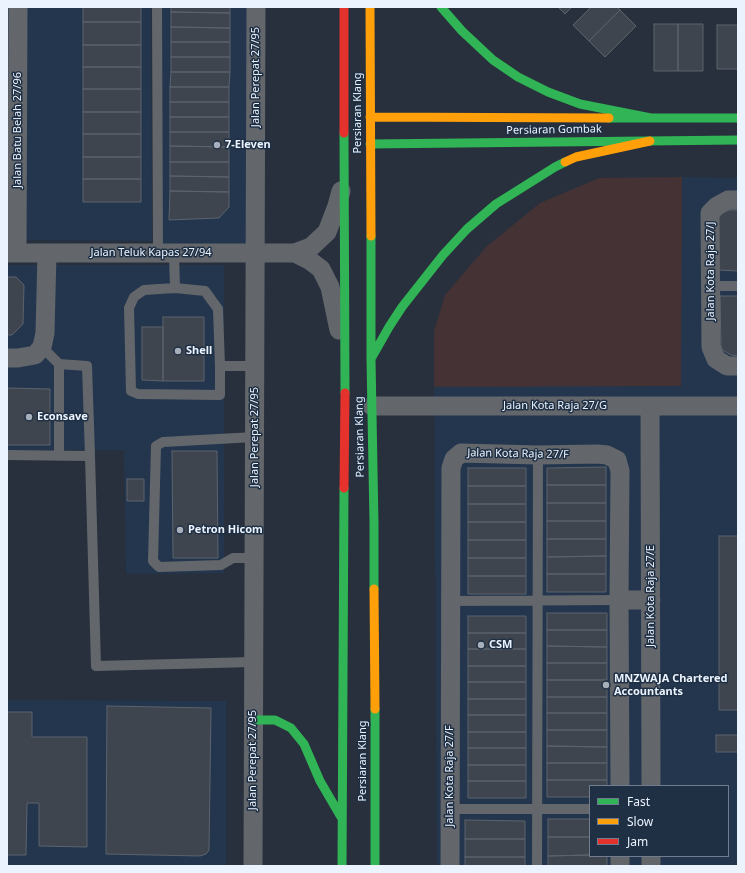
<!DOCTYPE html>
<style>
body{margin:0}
#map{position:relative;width:745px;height:873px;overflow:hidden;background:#27303c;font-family:"Noto Sans",sans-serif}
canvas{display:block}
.frame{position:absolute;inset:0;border:8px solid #ebf3fe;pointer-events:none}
.legend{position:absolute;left:589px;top:785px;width:140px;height:72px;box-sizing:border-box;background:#1f2f44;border:1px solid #717d8e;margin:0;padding:5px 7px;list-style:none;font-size:12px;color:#ebf3fe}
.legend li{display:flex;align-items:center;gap:8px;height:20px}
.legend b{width:20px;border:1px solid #717d8e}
</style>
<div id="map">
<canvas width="745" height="873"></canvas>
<div class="frame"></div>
<ul class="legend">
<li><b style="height:5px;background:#30b455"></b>Fast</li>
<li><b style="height:5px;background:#ff9f0a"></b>Slow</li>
<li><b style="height:5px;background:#e5322d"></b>Jam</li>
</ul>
</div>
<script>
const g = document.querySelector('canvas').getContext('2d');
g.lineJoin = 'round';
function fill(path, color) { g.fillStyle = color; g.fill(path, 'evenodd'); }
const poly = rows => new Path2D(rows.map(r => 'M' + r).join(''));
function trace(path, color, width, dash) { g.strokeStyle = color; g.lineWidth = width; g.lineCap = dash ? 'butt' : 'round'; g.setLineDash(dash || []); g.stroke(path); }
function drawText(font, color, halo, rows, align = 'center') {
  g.font = font + ' "Noto Sans",sans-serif'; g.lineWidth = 3; g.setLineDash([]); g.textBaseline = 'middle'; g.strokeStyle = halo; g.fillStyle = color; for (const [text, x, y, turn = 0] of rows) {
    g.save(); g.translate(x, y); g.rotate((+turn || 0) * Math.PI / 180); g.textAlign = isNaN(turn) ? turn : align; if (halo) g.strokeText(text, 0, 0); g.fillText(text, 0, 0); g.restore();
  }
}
const built = poly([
 [7,7,151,7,152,241,7,240],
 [161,7,251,7,249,246,161,247],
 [682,177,738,178,738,866,437,866,434,331,445,295,486,247,540,203,599,178],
 [590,786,728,786,728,856,590,856],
 [7,265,224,265,224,573,126,574,124,450,7,450],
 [7,700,226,701,226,866,7,866]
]);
const green = poly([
 [682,177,681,386,434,387,434,331,445,295,486,247,540,203,599,178]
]);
const building = poly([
 [83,7,141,7,141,22,83,22,83,7],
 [171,7,230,7,230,13,171,12,171,7],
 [558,7,572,7,565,14,558,7],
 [591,7,617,7,620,10,589,41,573,25,591,7],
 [620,10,636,26,605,57,589,41,620,10],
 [171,12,230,13,230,28,171,27,171,12],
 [83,22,141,22,141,45,83,45,83,22],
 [654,24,678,24,678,71,654,71,654,24],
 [678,24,703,24,703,71,678,71,678,24],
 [717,25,738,25,738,69,717,69,717,25],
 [171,27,230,28,230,42,171,42,171,27],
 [171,42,230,42,230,57,171,57,171,42],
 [83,45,141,45,141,67,83,67,83,45],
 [171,57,230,57,230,72,171,72,171,57],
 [83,67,141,67,141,89,83,89,83,67],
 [171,72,230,72,229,87,170,87,171,72],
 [170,87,229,87,229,102,170,102,170,87],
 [83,89,141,89,141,112,83,112,83,89],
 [170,102,229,102,229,117,170,117,170,102],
 [83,112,141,112,141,134,83,134,83,112],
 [170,117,229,117,229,132,170,132,170,117],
 [170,132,229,132,229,147,170,146,170,132],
 [83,134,141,134,141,157,83,157,83,134],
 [170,146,229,147,229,162,170,162,170,146],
 [83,157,141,157,141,179,83,179,83,157],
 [170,162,229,162,229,177,170,176,170,162],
 [170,176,229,177,229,192,170,191,170,176],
 [83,179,141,179,141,202,83,202,83,179],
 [170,191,229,192,229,207,219,218,169,220,170,191],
 [723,210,738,210,738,271,718,270,715,216,723,210],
 [7,277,16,277,24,285,23,324,12,335,7,335,7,277],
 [720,296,738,296,738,356,731,355,721,349,720,296],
 [163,317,204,317,204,381,163,381,163,317],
 [142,327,163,327,163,381,142,380,142,327],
 [7,388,50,389,50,445,7,445,7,388],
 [172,451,217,451,218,558,173,558,172,451],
 [606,467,606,485,547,485,547,468,606,467],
 [468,468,526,468,526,486,468,486,468,468],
 [127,479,144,479,144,501,127,501,127,479],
 [547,485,606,485,606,503,547,503,547,485],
 [468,486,526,486,526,504,468,504,468,486],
 [547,503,606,503,606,521,547,521,547,503],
 [468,504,526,504,526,522,468,522,468,504],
 [547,521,606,521,606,539,547,539,547,521],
 [468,522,526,522,526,540,468,540,468,522],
 [719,536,738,536,738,710,719,710,719,536],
 [547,539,606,539,606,556,547,557,547,539],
 [468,540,526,540,526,558,468,558,468,540],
 [606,556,606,574,547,574,547,557,606,556],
 [468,558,526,558,526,576,468,576,468,558],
 [547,574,606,574,606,592,547,592,547,574],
 [468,576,526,576,526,594,468,594,468,576],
 [547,613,607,613,607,630,547,630,547,613],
 [468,616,526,616,526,633,468,633,468,616],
 [547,630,607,630,607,647,547,646,547,630],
 [468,633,526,633,526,649,468,649,468,633],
 [547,646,607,647,607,663,547,663,547,646],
 [468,649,526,649,526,666,468,666,468,649],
 [547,663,607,663,607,680,547,680,547,663],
 [468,666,526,666,526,682,468,682,468,666],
 [547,680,607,680,607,697,547,697,547,680],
 [468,682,526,682,526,699,468,699,468,682],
 [547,697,607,697,607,713,547,713,547,697],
 [468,699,526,699,526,715,468,715,468,699],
 [107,706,211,708,209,850,206,854,200,856,106,854,107,706],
 [7,712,32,712,32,737,87,737,87,847,39,846,39,803,27,803,26,855,7,855,7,712],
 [547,713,607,713,607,730,547,730,547,713],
 [468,715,526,715,526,732,468,732,468,715],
 [547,730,607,730,607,747,547,746,547,730],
 [468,732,526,732,526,748,468,748,468,732],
 [716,735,738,735,738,752,716,752,716,735],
 [547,746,607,747,607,763,547,763,547,746],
 [468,748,526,748,526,765,468,765,468,748],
 [547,763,607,763,607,780,547,780,547,763],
 [468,765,526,765,526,781,468,781,468,765],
 [547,780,607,780,607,786,590,786,590,797,547,797,547,780],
 [468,781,526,781,526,798,468,798,468,781],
 [548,819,590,819,590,837,548,837,548,819],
 [465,820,525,821,525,839,465,839,465,820],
 [548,837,590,837,590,855,548,856,548,837],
 [465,839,525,839,525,857,465,857,465,839],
 [590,855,607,856,607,866,548,866,548,856,590,855],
 [465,857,525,857,525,866,465,866,465,857]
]);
const lane = poly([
 [157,7,158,253],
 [174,253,175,288,205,291,218,309,220,366,255,366],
 [711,286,738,286],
 [175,288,144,290,134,297,129,308,131,391,138,394,220,395,220,366],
 [42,347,59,364,59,456],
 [7,455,90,456,87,366,59,364],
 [90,456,96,666,254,662],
 [254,558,233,558,221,565,159,567,153,561,156,446,163,442,255,437],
 [451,601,619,600],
 [450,809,590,809],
 [537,866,538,455]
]);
const street = poly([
 [738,200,728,200,717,206,710,213,711,347,716,359,727,366,738,366],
 [7,253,295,253,311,247,327,232,337,206,341,191],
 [17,253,18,7],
 [295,253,309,260,321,269,330,287,339,330],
 [7,358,18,358,35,355,42,347,45,333,47,253],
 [372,406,738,406],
 [650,406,651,786],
 [619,600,651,600],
 [651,856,651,866],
 [253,866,256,7],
 [450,866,451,468,454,459,461,453,538,455,597,454,607,455,617,460,620,471,619,600,620,786],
 [620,866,620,856]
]);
const fast = poly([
 [441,7,462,31,493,60,518,77,548,92,580,104,651,118],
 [609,118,738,118],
 [344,133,345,393],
 [370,144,738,140],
 [371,236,371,359,374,523,374,589],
 [372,357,389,327,402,307,443,255,467,229,496,204,555,167,565,162],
 [375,709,375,866],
 [254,720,275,720,291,728,304,744,320,781,341,817],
 [342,866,344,488]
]);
const slow = poly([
 [370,7,371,236],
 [370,117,609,118],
 [565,162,576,157,650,141],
 [374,589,375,709]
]);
const jam = poly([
 [344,7,344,133],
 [344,488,345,393]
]);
const markers = [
 [217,145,4,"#a6afba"],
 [178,351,4,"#a6afba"],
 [29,417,4,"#a6afba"],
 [180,530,4,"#a6afba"],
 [481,645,4,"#a6afba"],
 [606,685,4,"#a6afba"]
];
const streetNames = [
 ["Jalan Perepat 27/95",256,77,-90],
 ["Persiaran Klang",358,113,-90],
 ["Jalan Batu Belah 27/96",18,130,-90],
 ["Persiaran Gombak",554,130,-1],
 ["Jalan Teluk Kapas 27/94",151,253],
 ["Jalan Kota Raja 27/J",711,271,-90],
 ["Jalan Kota Raja 27/G",555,406],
 ["Jalan Perepat 27/95",255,437,-90],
 ["Persiaran Klang",360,437,-91],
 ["Jalan Kota Raja 27/F",518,454,1],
 ["Jalan Kota Raja 27/E",651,596,-90],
 ["Jalan Perepat 27/95",253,760,-90],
 ["Persiaran Klang",363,761,-90],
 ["Jalan Kota Raja 27/F",450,776,-90]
];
const poiNames = [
 ["7-Eleven",225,145],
 ["Shell",186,351],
 ["Econsave",37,417],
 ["Petron Hicom",188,530],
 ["CSM",489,645],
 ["MNZWAJA Chartered",614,679],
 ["Accountants",614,692]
];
fill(built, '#24364e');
fill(green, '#443234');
fill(building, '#3e454f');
trace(building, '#5b636d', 1);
trace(lane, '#63676c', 10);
trace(street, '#63676c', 19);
trace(fast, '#30b455', 9);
trace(slow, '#ff9f0a', 9);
trace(jam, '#e5322d', 9);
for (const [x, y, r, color] of markers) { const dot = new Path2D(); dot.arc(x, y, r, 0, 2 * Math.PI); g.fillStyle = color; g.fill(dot); trace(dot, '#1f2f44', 1.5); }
drawText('11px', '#ebf3fe', '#1f2f44', streetNames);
drawText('bold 11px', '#ebf3fe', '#1f2f44', poiNames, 'left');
</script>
